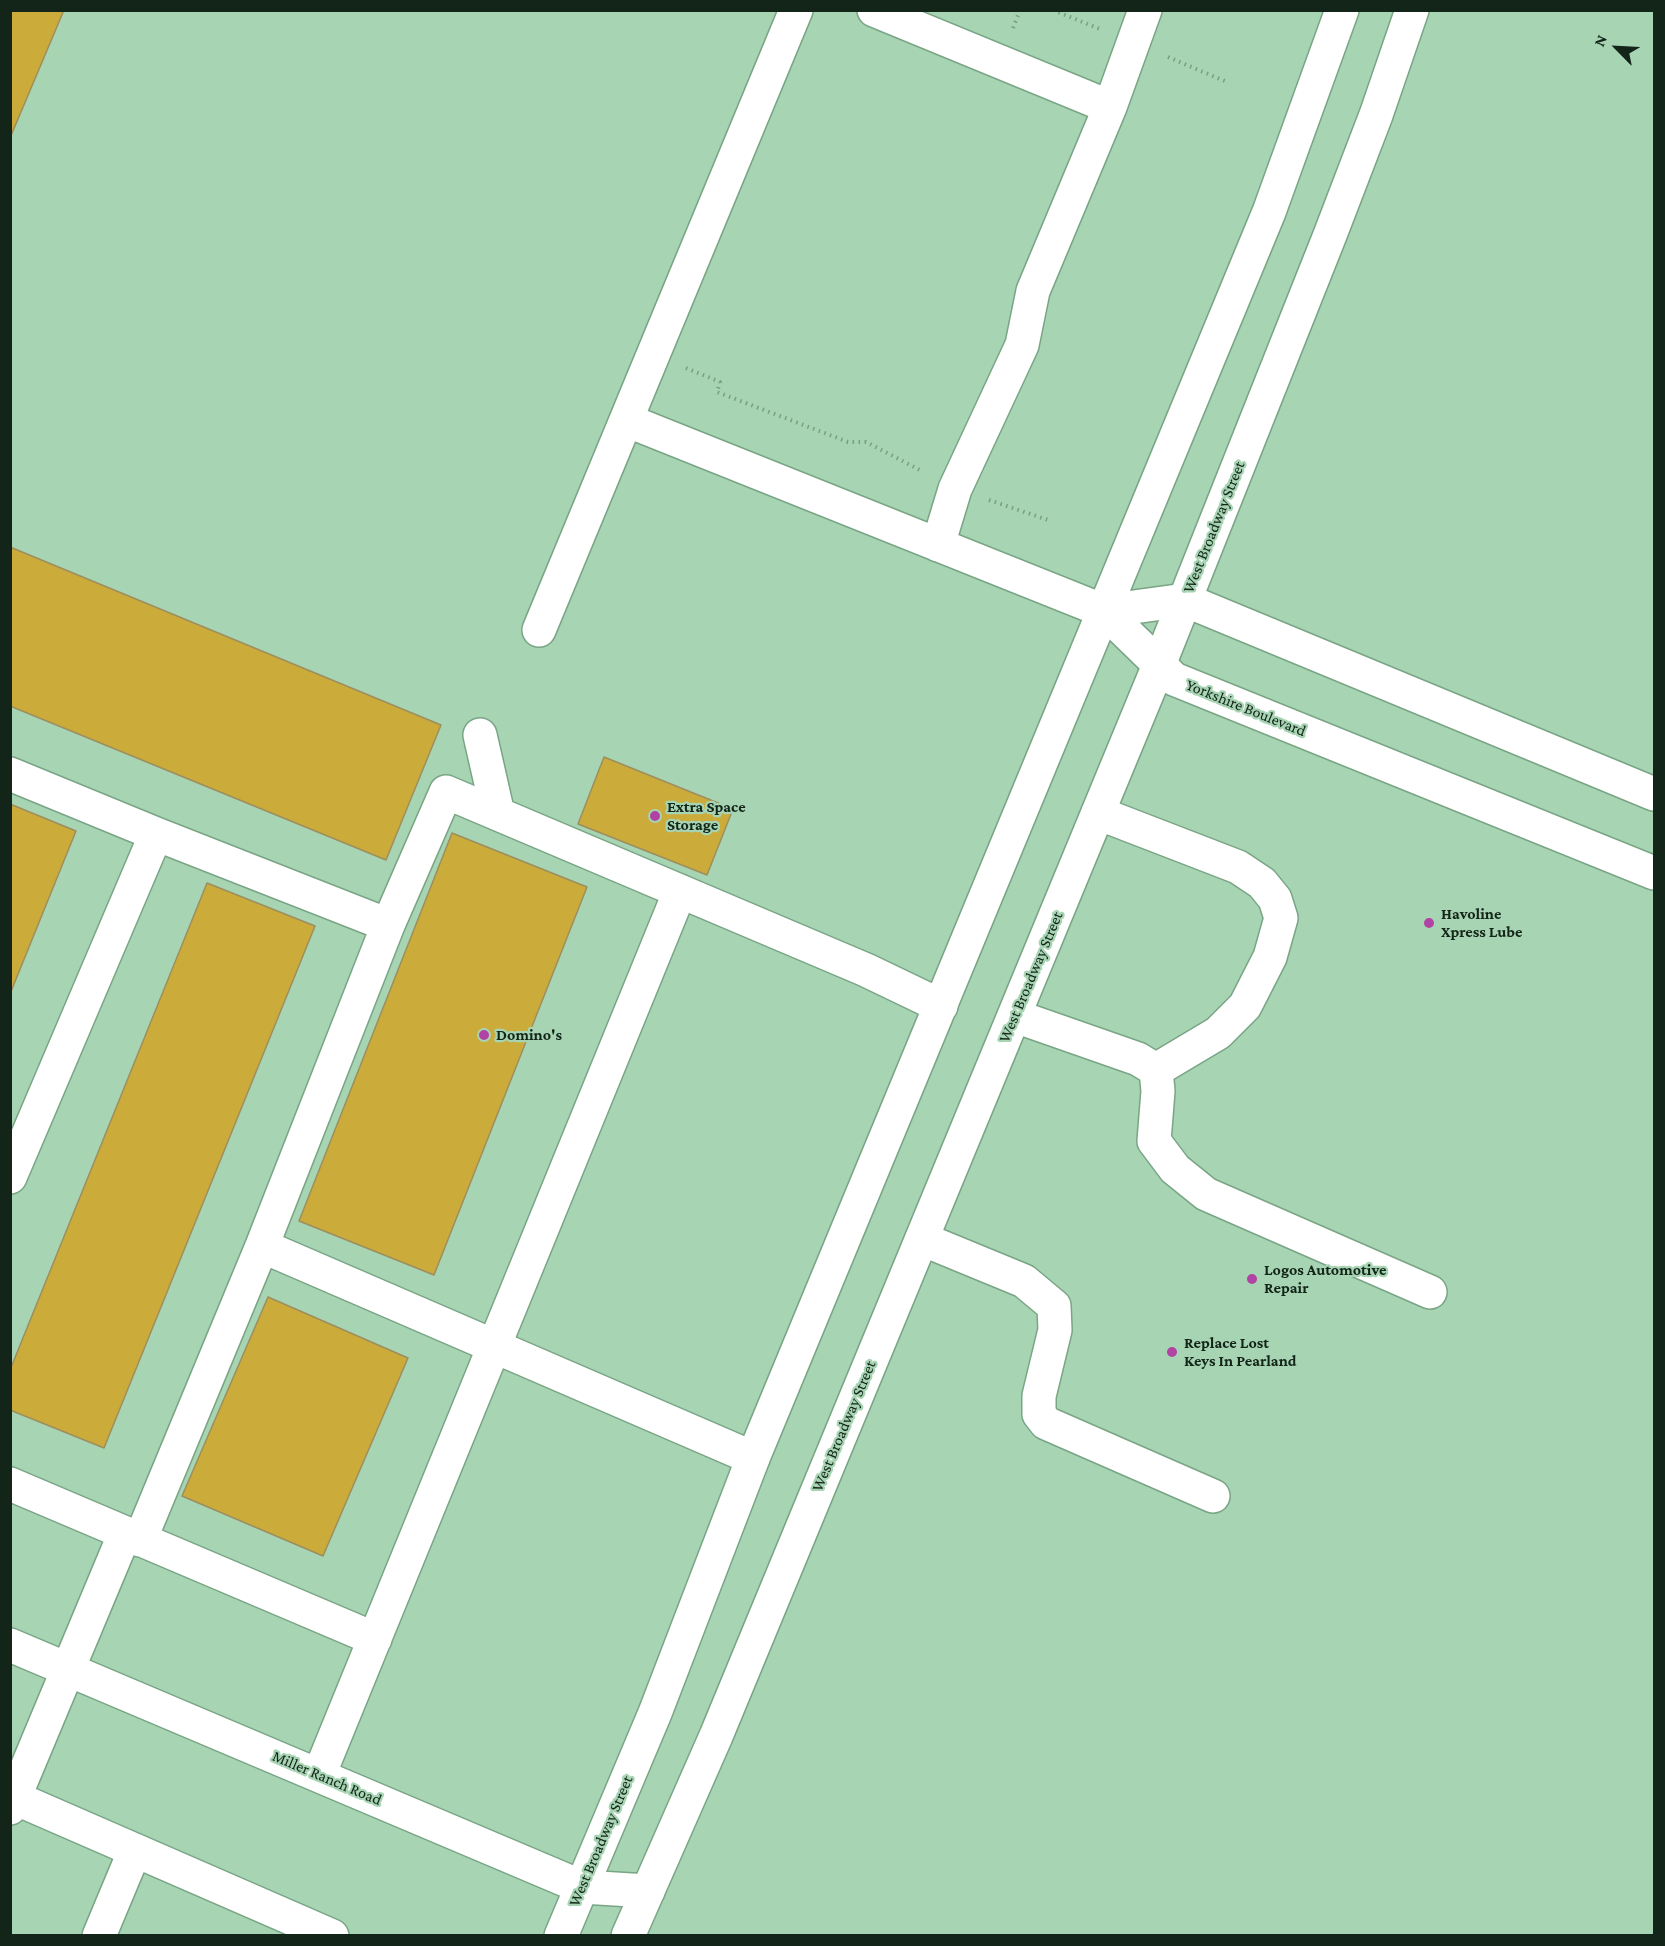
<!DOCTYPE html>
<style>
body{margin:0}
#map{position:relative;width:1665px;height:1946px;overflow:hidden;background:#a7d4b3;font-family:"Crimson Pro",serif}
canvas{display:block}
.frame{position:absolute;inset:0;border:12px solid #132418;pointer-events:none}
.north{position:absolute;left:1587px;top:18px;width:60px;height:60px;-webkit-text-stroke:4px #a7d4b3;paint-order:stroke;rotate:294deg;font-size:16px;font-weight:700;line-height:24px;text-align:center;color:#132418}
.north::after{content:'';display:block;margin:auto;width:21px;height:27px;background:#132418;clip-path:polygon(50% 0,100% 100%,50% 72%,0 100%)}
</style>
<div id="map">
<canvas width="1665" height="1946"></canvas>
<div class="frame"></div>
<div class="north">N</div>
</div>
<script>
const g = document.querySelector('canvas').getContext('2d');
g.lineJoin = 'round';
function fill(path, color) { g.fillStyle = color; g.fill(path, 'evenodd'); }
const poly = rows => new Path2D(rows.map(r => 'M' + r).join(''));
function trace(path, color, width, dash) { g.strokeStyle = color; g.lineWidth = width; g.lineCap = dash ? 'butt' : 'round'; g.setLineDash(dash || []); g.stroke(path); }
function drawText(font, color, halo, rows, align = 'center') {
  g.font = font + ' "Crimson Pro",serif'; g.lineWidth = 4.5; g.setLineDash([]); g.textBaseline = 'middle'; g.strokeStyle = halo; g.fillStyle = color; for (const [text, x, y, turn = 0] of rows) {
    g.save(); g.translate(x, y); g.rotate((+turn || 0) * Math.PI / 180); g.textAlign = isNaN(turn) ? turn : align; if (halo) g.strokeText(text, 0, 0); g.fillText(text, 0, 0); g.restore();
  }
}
const building = poly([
 [10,10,64,10,10,138,10,10],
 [10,547,441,725,386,860,10,706,10,547],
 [604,757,733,809,707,875,578,824,604,757],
 [10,804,76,831,10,994,10,804],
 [452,833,587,887,434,1275,299,1221,452,833],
 [207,883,315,926,104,1448,10,1410,10,1370,207,883],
 [268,1297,408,1358,323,1556,182,1496,268,1297]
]);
const path = poly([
 [1053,10,1100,29],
 [1013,28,1020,10],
 [1168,57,1227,82],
 [686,368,720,382,717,392,848,442,866,442,922,471],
 [989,500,1051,521]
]);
const minor = poly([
 [874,10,1110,107],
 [626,420,1104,611,1174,679,1654,873],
 [938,545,955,489,1022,345,1033,291,1110,107,1145,10],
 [1104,611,1185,600,1654,794],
 [539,630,796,10],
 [10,774,156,834,388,925],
 [1098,813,1238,867,1262,883,1275,899,1281,918,1270,957,1245,1006,1218,1033,1156,1070],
 [498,814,866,970,941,1006],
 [1015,1016,1138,1059,1156,1070,1158,1091,1154,1141,1175,1169,1206,1194,1430,1292],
 [10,1177,156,834],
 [922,1239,1024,1281,1054,1306,1055,1330,1039,1396,1039,1414,1046,1423,1213,1496],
 [262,1246,753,1458],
 [10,1484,375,1639],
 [140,1540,262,1246,388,925,446,792,498,814,480,735],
 [10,1645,582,1887,648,1891],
 [319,1775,680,891],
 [15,1798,332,1936],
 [10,1808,125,1533],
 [99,1936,135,1850]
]);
const major = poly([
 [561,1936,655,1713,753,1458,1269,212,1342,10],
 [628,1936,716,1736,1159,665,1330,235,1376,115,1412,10]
]);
const markers = [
 [655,816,6,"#b043a3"],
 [1429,923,6,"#b043a3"],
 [484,1035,6,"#b043a3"],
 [1252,1279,6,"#b043a3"],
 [1172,1352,6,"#b043a3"]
];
const streetNames = [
 ["West Broadway Street",1214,527,-68],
 ["Yorkshire Boulevard",1246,708,22],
 ["West Broadway Street",1031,977,-67],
 ["West Broadway Street",844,1426,-67],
 ["Miller Ranch Road",327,1778,23],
 ["West Broadway Street",601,1841,-67]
];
const poiNames = [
 ["Extra Space",667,807],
 ["Storage",667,825],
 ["Havoline",1441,914],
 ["Xpress Lube",1441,932],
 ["Domino's",496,1035],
 ["Logos Automotive",1264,1270],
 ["Repair",1264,1288],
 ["Replace Lost",1184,1343],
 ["Keys In Pearland",1184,1361]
];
fill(building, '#cbab3a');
trace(building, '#9d8e5f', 1.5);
trace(minor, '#79a585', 36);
trace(major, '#79a585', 36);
trace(path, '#7a9e84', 4, [1.5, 4.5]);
trace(minor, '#fff', 33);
trace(major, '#fff', 33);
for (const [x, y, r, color] of markers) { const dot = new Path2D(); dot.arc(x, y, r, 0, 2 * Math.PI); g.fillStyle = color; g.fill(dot); trace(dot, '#a7d4b3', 2); }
drawText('16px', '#132418', '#a7d4b3', streetNames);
drawText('bold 16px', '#132418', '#a7d4b3', poiNames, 'left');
</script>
